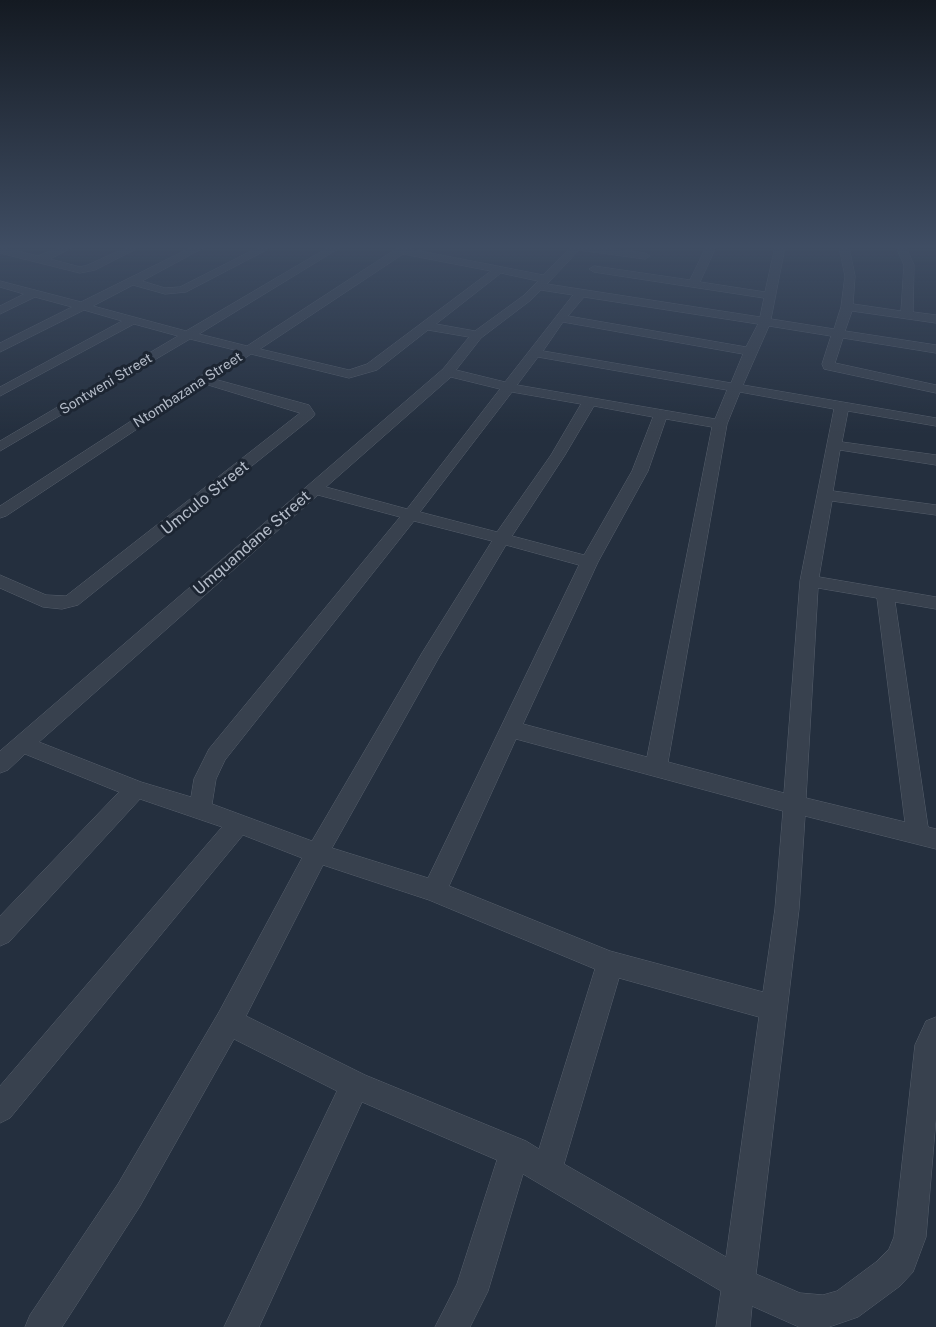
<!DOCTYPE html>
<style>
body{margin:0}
canvas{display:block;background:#242f3e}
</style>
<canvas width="936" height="1327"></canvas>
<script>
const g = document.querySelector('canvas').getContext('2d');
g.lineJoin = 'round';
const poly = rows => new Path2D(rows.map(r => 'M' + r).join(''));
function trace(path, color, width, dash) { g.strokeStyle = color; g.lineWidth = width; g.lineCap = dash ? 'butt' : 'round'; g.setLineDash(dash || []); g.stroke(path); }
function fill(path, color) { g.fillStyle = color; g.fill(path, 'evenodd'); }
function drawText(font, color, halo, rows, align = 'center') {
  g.font = font + ' "Public Sans",sans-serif'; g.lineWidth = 6; g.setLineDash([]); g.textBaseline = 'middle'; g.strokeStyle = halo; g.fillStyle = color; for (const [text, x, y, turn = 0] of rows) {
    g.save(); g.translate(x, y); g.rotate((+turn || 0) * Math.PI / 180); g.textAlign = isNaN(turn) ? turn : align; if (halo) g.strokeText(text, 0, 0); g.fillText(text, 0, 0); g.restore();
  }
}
const minor = poly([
 [0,247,38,256,60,247,73,247,50,259,80,267,88,265,127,247,140,247,95,270,80,273,0,253,0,247],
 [192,247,205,247,142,281,165,288,180,287,259,247,272,247,186,292,165,294,133,285,93,306,186,331,329,247,341,247,199,334,247,346,399,247,411,247,410,249,543,275,571,247,599,247,645,253,650,256,645,259,579,250,547,284,760,317,764,298,594,272,589,269,594,266,690,280,706,247,716,247,700,282,765,292,775,247,785,247,771,319,834,329,841,307,845,276,839,247,849,247,855,276,853,304,901,311,904,265,896,247,906,247,914,265,913,312,936,315,936,323,852,311,845,331,936,345,936,353,843,338,835,363,936,385,936,393,824,369,822,364,831,336,769,326,743,385,936,418,936,426,848,411,842,442,936,455,936,465,840,450,833,491,936,505,936,515,832,501,819,577,936,597,936,609,895,602,928,827,936,829,936,849,805,816,799,909,756,1274,800,1293,823,1295,837,1291,876,1262,889,1249,894,1237,915,1045,926,1021,936,1017,936,1118,926,1237,913,1272,900,1286,858,1317,829,1327,799,1327,752,1306,750,1327,716,1327,721,1291,523,1174,488,1291,470,1327,435,1327,457,1284,497,1160,362,1102,259,1327,224,1327,337,1091,234,1039,140,1206,62,1327,25,1327,30,1315,118,1184,219,1012,302,858,243,835,10,1118,0,1123,0,1086,222,827,140,799,9,942,0,946,0,916,119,792,25,754,8,770,0,773,0,751,443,369,469,337,428,330,377,370,349,378,251,354,214,379,309,405,315,414,313,417,78,605,62,609,43,607,0,588,0,575,46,595,66,596,300,413,205,384,6,516,0,518,0,506,239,351,190,339,0,451,0,441,178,336,134,324,0,396,0,387,122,321,84,310,0,352,0,343,72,307,35,297,0,314,0,306,24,294,0,287,0,281,81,302,192,247],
 [403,254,491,271,367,364,349,370,260,349,403,254],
 [501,273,538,281,523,296,475,331,436,324,501,273],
 [541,290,573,295,505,382,456,370,481,338,531,300,541,290],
 [584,297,758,324,746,347,568,316,584,297],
 [563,322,743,354,731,383,543,351,563,322],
 [538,357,727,390,715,419,517,385,538,357],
 [451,377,500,389,407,509,326,487,451,377],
 [512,392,581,404,551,455,497,532,420,512,512,392],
 [740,392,834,409,800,581,784,793,668,762,727,424,740,392],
 [594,406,653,417,632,471,584,555,512,536,565,455,594,406],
 [666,419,712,427,647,757,523,724,598,562,648,471,666,419],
 [318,495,400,517,209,749,194,779,191,797,141,782,39,742,318,495],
 [414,521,492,541,422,653,312,841,212,804,216,779,225,760,414,521],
 [506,545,579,565,428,878,332,848,438,659,506,545],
 [818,588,877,598,905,822,806,798,818,588],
 [516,739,783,811,775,909,763,992,610,951,449,886,516,739],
 [323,865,429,900,595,969,539,1149,526,1141,365,1075,246,1016,323,865],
 [619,978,759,1017,726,1257,564,1164,619,978]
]);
const farStreetnames = [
 ["Sontweni Street",106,384,-31],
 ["Ntombazana Street",188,390,-33]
];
const streetNames = [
 ["Umculo Street",205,498,-39],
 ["Umquandane Street",252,543,-41]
];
trace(minor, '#565f6c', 1);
fill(minor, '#38414e');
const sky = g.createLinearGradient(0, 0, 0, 433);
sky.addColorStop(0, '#141a22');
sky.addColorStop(0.57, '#3f4d63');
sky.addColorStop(1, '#3f4d6300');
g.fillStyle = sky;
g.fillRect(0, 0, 936, 433);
drawText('14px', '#b4bcc9', '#1d2633', farStreetnames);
drawText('16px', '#b4bcc9', '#1d2633', streetNames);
</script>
